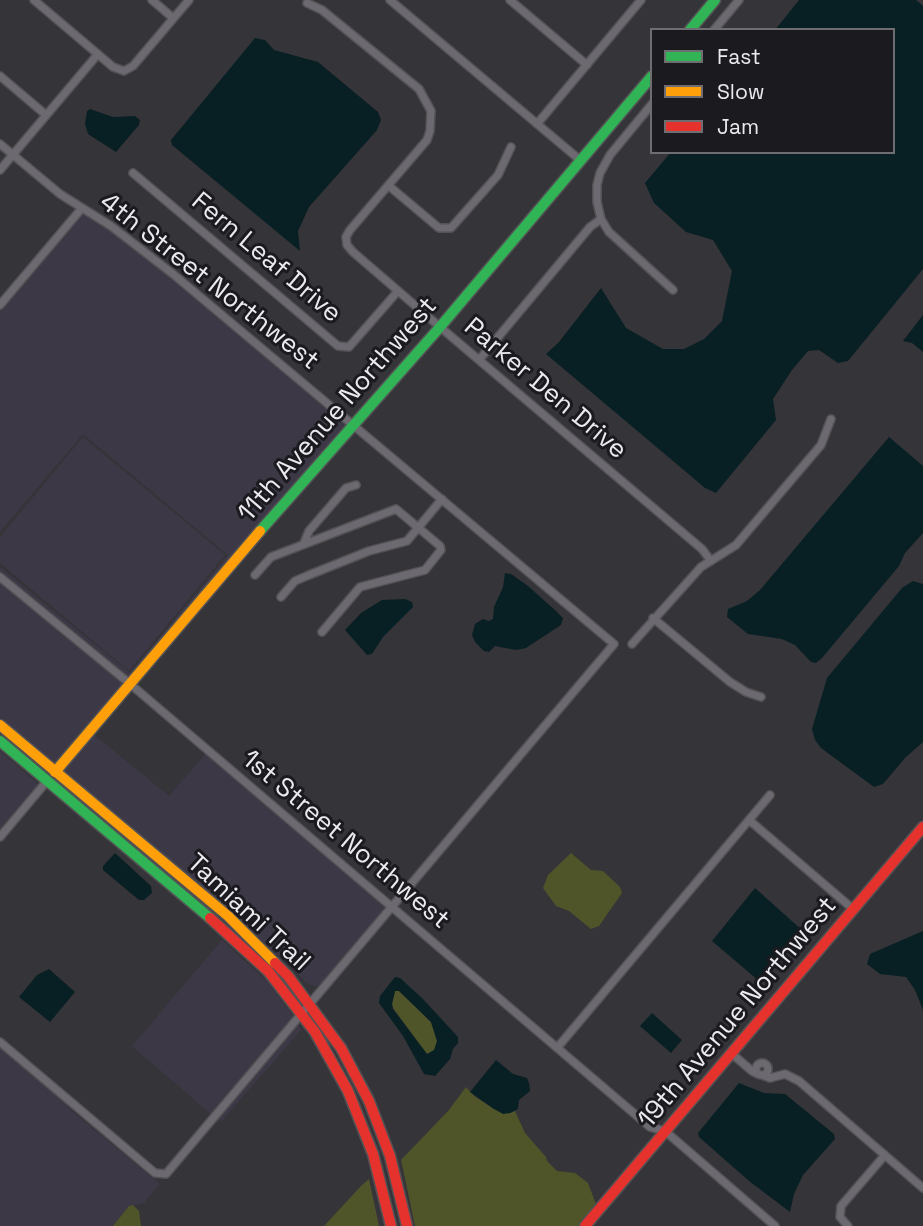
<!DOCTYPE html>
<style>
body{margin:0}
#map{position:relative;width:923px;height:1226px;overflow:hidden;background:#353439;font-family:"Space Grotesk",sans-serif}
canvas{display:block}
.legend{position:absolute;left:650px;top:28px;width:245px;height:126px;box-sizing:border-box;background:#1b1a1e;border:2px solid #6e6d72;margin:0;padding:9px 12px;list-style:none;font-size:21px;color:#ebeaf0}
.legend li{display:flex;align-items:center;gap:14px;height:35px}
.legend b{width:35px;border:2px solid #6e6d72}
</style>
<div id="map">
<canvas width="923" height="1226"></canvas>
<ul class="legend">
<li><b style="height:9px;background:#30b455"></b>Fast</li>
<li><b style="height:9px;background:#ff9f0a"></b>Slow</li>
<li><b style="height:9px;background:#e5322d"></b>Jam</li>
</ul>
</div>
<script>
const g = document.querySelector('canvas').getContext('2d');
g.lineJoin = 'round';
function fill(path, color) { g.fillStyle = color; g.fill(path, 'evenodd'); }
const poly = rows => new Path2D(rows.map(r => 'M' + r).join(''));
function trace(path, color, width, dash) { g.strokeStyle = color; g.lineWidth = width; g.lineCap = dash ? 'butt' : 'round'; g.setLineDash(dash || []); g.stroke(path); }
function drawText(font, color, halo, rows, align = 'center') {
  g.font = font + ' "Space Grotesk",sans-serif'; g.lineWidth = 6; g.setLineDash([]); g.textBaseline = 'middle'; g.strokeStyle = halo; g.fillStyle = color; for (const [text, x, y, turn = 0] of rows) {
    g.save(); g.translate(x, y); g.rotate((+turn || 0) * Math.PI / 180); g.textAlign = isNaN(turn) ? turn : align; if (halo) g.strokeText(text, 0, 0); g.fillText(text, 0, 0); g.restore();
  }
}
const built = poly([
 [83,212,110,228,171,276,348,425,128,679,0,573,0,567,130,673,228,555,83,434,0,532,0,310],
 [83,437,225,555,129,671,0,563,0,537],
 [0,581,124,683,57,765,0,717],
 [92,733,169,796,206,753,387,908,322,983,316,987,307,983,232,912,62,769],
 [0,751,39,785,0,831],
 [222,940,268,982,295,1019,212,1115,132,1046],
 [298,1025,301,1030,221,1122,218,1119],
 [0,1046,69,1104,67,1107,160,1184,144,1203,129,1206,113,1226,0,1226]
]);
const green = poly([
 [571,853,591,870,603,871,620,887,622,893,599,926,591,929,569,911,556,906,543,888,548,875],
 [395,991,399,991,431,1022,437,1041,435,1050,427,1054,393,1008,392,1004],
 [466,1087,474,1096,494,1109,510,1113,515,1111,525,1133,546,1157,547,1161,557,1171,575,1173,588,1183,597,1207,581,1226,415,1226,401,1160,449,1110],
 [369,1179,379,1226,324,1226,361,1186],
 [133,1205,139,1211,141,1226,113,1226,129,1206]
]);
const water = poly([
 [799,0,916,0,923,6,923,269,848,361,838,363,819,350,808,351,792,370,773,399,776,420,716,493,705,488,679,466,546,354,559,342,601,288,626,328,663,349,684,349,704,339,722,321,732,271,713,240,686,232,654,203,645,183,671,152,893,152,893,30,775,30],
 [255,38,265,40,274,50,318,62,378,112,381,120,377,130,309,207,298,231,300,251,172,145,171,140],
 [90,109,113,117,135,116,140,120,139,125,116,152,88,134,85,124,87,111],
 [923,315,923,352,912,343,903,341],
 [889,437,923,466,923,533,905,553,899,566,822,658,816,663,811,662,795,645,782,639,748,634,727,617,728,609,747,601,760,590],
 [505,573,511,574,528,586,556,611,563,618,561,625,526,648,516,650,495,646,489,652,484,651,475,642,472,635,475,624,483,619,489,621,493,619,494,607,503,587],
 [913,581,923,584,923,742,905,758,883,784,874,787,821,748,815,740,812,729,827,678,902,588],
 [405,599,412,602,413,607,383,637,372,654,367,655,345,630,361,613,382,600],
 [115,853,151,886,152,893,144,900,139,900,103,870,103,866],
 [755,888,803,931,759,981,712,941],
 [923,931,923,1010,915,990,906,977,880,974,867,964,870,954],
 [49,969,75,992,50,1022,19,997,37,975],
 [395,977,400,978,422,998,458,1037,458,1043,453,1049,450,1059,435,1076,424,1074,403,1036,379,1003,380,996],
 [395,991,399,991,431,1022,437,1041,434,1050,427,1054,393,1009,392,1004],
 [652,1013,682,1040,671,1053,640,1026],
 [496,1060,513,1074,527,1078,529,1083,530,1091,519,1100,518,1109,510,1113,503,1114,494,1109,470,1092],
 [739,1083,764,1093,785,1094,834,1134,835,1139,803,1175,794,1194,790,1212,749,1181,699,1137,698,1133]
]);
const street = poly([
 [34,0,113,67,124,71,133,66,189,0],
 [152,0,173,18],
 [390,0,580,160],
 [510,0,587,65],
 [307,3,322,10,419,89,431,111,430,131,427,140,350,230,346,237,347,245,353,252,440,327,702,549,711,561],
 [714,30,739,0],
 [0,76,46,115],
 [652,104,610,155,600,173,597,185,597,202,601,219,609,232,673,290],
 [537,124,641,0],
 [0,144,60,194,111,226,173,274,614,644,166,1174,155,1173,0,1042],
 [0,170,98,54],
 [133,173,338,346,349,347,398,291],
 [389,186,439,228,451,228,498,175,511,147],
 [0,305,82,208],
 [479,360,590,227,601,219],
 [304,543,309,531,346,488,356,485],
 [255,575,271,557,396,509,440,546,441,550,425,570,360,587,322,632],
 [0,577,129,683,650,1127,665,1131,775,1226],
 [281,597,295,581,309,575,369,551,407,541,442,499],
 [653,618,730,682,746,692,761,697],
 [632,644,701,567,736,545,821,445,831,419],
 [749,820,853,909],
 [0,837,47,781],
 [557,1048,770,795],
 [731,1053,752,1071,758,1074],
 '756 1069a6 6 0 1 1 12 0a6 6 0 1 1-12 0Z',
 [762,1075,770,1078,785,1074,799,1081,923,1188],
 [848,1226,840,1217,841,1206,885,1155]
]);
const fast = poly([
 [690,30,715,0],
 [260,531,440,327,652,76],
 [0,741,210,918]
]);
const slow = poly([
 [0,725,228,916,275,963],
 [55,772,260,531]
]);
const jam = poly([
 [210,918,268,971,315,1032,348,1091,373,1154,391,1226],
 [275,963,288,976,341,1048,369,1101,390,1156,407,1226],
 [585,1226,923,827]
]);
const streetNames = [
 ["Fern Leaf Drive",266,258,40],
 ["4th Street Northwest",209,282,38],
 ["Parker Den Drive",545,389,40],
 ["11th Avenue Northwest",338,410,-49],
 ["1st Street Northwest",345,840,40],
 ["Tamiami Trail",248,913,43],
 ["19th Avenue Northwest",738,1013,-50]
];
fill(built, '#3c3846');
fill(green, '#505529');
fill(water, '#082024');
trace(street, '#535255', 10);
trace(fast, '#535255', 13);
trace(slow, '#535255', 13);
trace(jam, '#535255', 13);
trace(street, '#6d6970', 7);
trace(fast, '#30b455', 10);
trace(slow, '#ff9f0a', 10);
trace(jam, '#e5322d', 10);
drawText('26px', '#ebeaf0', '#1b1a1e', streetNames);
</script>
